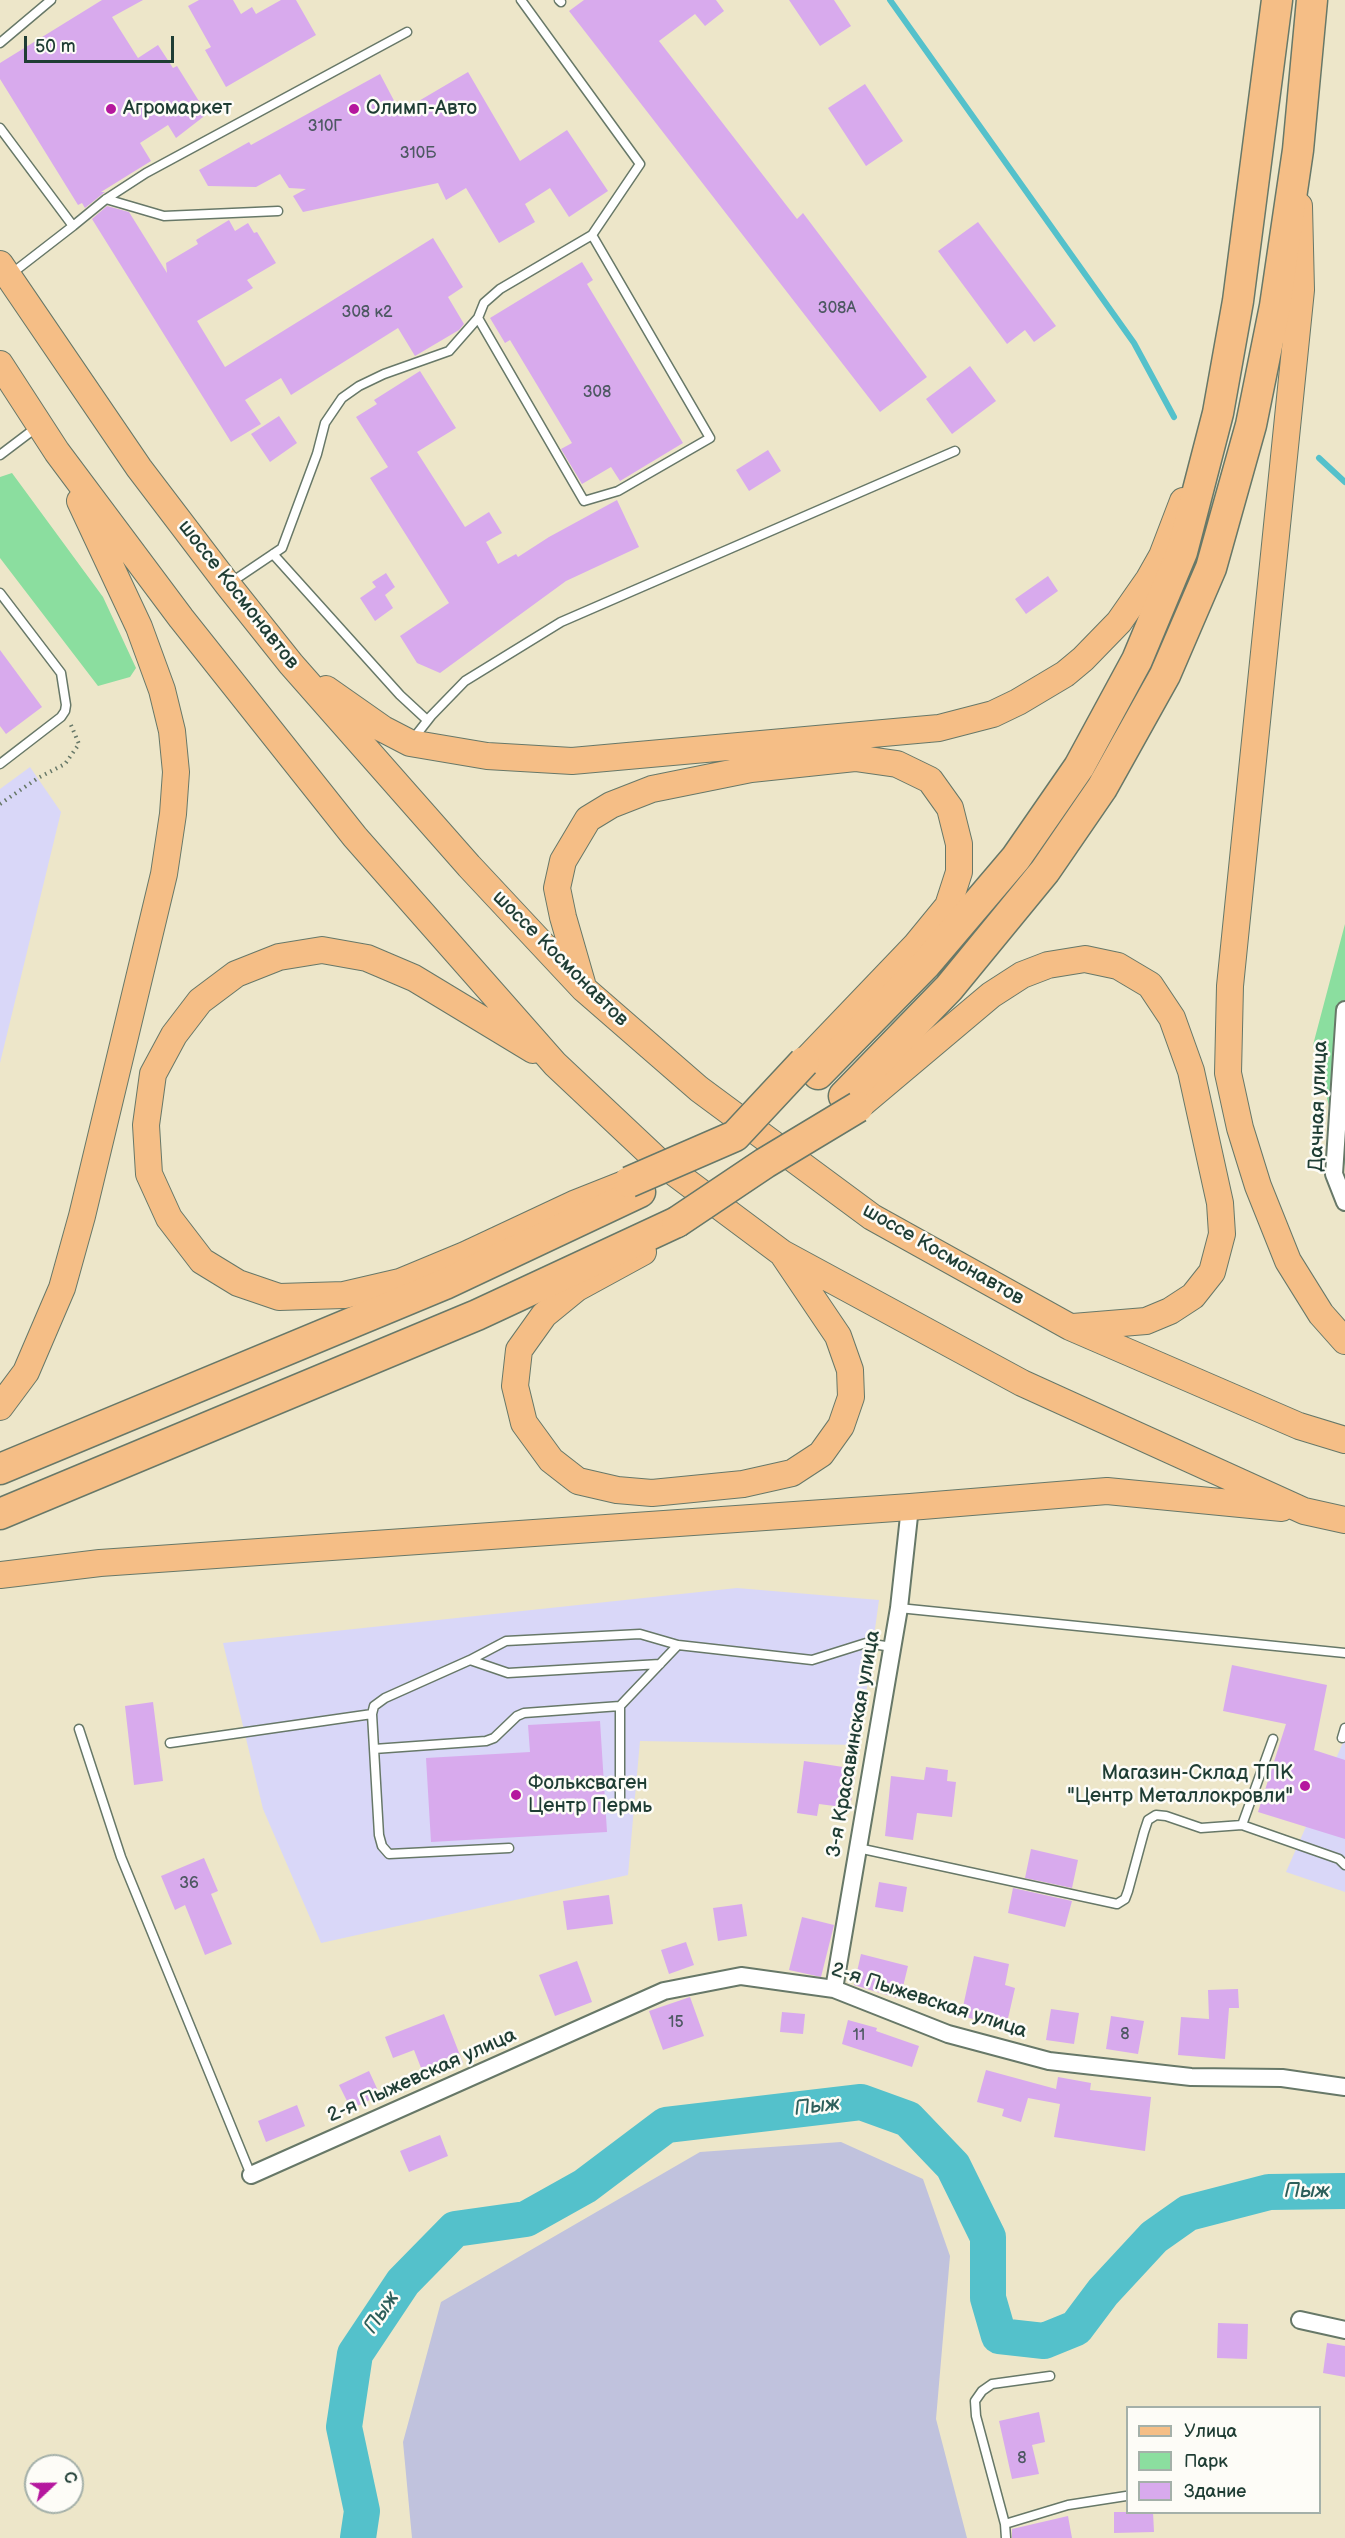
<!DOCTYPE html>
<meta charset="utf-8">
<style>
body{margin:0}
#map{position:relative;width:1345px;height:2538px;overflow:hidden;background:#ede6c9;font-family:"Balsamiq Sans",sans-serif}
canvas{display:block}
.legend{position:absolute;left:1126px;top:2406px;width:195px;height:108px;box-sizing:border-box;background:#fdfcf7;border:2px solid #a4b0a9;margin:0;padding:8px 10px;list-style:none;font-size:18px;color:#1f3d34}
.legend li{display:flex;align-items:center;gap:12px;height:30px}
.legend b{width:30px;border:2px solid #a4b0a9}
.north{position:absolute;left:24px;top:2454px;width:60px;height:60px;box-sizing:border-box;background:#fdfcf7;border:2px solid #a4b0a9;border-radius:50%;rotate:68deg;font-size:16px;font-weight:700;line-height:24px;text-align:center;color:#1f3d34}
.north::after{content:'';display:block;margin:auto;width:21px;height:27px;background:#b5179e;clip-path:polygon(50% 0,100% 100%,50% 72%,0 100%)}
.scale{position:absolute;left:24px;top:36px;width:150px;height:27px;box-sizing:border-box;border:3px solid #1f3d34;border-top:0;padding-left:8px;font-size:18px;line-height:21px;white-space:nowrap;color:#1f3d34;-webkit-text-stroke:4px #fdfcf7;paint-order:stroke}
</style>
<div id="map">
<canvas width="1345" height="2538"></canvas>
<ul class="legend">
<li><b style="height:8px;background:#f5be86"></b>Улица</li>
<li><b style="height:16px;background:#8bde9f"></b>Парк</li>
<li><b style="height:16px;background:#d8aaed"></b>Здание</li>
</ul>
<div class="north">С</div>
<div class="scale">50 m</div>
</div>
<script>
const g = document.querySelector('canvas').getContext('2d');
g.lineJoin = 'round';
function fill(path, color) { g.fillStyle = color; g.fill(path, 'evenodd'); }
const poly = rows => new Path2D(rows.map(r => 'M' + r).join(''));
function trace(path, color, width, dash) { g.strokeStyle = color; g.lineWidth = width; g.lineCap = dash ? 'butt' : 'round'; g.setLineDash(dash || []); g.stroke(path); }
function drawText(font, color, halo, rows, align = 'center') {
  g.font = font + ' "Balsamiq Sans",sans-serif'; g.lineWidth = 5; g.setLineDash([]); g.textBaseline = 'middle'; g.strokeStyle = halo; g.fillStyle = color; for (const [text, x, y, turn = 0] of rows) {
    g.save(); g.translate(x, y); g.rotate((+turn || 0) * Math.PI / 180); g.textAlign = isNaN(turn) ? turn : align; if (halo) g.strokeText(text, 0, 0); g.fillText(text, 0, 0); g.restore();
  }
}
const built = poly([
 [30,767,61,812,0,1063,0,789],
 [737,1588,879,1600,859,1745,640,1741,628,1875,321,1943,263,1809,223,1643],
 [1345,1738,1345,1892,1286,1872]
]);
const industrial = poly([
 [841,2142,923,2179,950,2256,936,2419,967,2538,412,2538,403,2442,441,2302,700,2152]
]);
const green = poly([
 [12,473,103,597,136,668,130,677,98,686,0,558,0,477],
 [1345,924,1345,1166,1313,1045]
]);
const stream = poly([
 [890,0,1134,343,1174,417],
 [1319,458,1345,482]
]);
const river = poly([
 [358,2538,362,2511,344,2427,355,2354,403,2282,455,2229,526,2219,585,2186,666,2125,861,2102,908,2119,953,2166,988,2237,988,2298,999,2336,1044,2341,1076,2328,1103,2292,1154,2237,1188,2213,1269,2192,1345,2191]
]);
const building = poly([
 [102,0,143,0,112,17,138,58,158,45,173,68,177,66,207,114,176,138,168,125,140,143,151,161,101,192,105,192,85,208,82,203,78,205,0,79,0,63],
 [199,0,233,0,241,14,252,7,256,14,281,0,296,0,316,35,226,87,205,50,211,47,188,6],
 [584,0,716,0,724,11,705,26,695,14,659,41,797,219,803,213,927,377,880,412,569,11],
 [789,0,834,0,851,26,820,46],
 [468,72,520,161,567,130,608,191,569,217,550,188,525,204,535,222,499,243,466,188,446,200,438,183,303,212,293,196,306,189,289,188,280,174,256,187,208,186,199,170,249,142,251,145,380,74,400,112],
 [865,84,903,141,866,166,828,108],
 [107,206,129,212,167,273,166,263,198,244,196,240,229,220,235,231,248,223,254,233,257,232,276,263,247,280,253,288,197,321,225,367,433,238,463,287,448,297,464,324,459,330,415,356,398,328,291,395,281,378,245,400,261,424,231,442,92,219],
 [978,222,1056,326,1034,342,1025,330,1007,344,938,251],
 [582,262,593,280,587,284,683,443,620,481,611,467,582,484,561,449,572,443,510,340,505,343,490,318],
 [970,366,996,401,952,434,926,399],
 [420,371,456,428,417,452,465,527,489,512,502,533,486,542,498,564,516,554,518,557,549,537,617,500,639,547,566,581,440,673,417,663,400,636,449,603,370,478,388,467,356,417,377,404,374,400],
 [279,416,297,443,270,462,251,434],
 [768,450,781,471,749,491,736,470],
 [386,573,395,587,385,595,393,608,375,621,360,598,376,587,372,582],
 [1048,576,1058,591,1026,614,1015,599],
 [0,650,42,707,6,734,0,726],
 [1232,1665,1327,1685,1314,1750,1345,1760,1345,1839,1258,1812,1286,1724,1223,1711],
 [153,1702,163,1781,134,1785,125,1706],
 [600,1721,607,1832,431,1842,426,1758,530,1752,528,1725],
 [804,1761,856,1769,850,1808,819,1804,817,1816,797,1813],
 [926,1767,948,1770,947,1781,956,1782,952,1817,917,1813,913,1840,885,1836,891,1776,924,1780],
 [1031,1849,1078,1860,1072,1888,1025,1878],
 [204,1858,218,1891,211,1894,232,1944,205,1955,185,1905,175,1910,161,1876],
 [879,1882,907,1887,903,1912,875,1907],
 [1013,1888,1072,1901,1065,1927,1008,1913],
 [609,1895,613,1924,567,1930,563,1901],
 [742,1904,747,1936,718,1941,713,1908],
 [802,1917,834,1925,821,1977,789,1970],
 [686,1942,694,1965,669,1974,661,1950],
 [861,1954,908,1966,900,1999,854,1985],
 [974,1956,1009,1964,1005,1985,1015,1988,1006,2027,961,2016],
 [577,1961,592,2002,555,2016,539,1975],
 [1238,1989,1239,2008,1229,2008,1225,2059,1178,2055,1181,2017,1209,2019,1208,1990],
 [690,1997,704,2036,663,2050,649,2011],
 [1051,2009,1079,2013,1074,2044,1046,2040],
 [782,2012,805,2014,803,2034,780,2032],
 [444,2014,463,2063,425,2078,414,2050,393,2058,385,2037],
 [1111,2016,1144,2021,1138,2054,1106,2049],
 [848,2020,877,2028,876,2031,919,2046,912,2067,842,2044],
 [986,2070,1056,2089,1058,2077,1091,2083,1090,2090,1151,2097,1145,2151,1054,2137,1060,2104,1028,2098,1021,2122,1002,2116,1004,2109,977,2102],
 [369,2071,380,2095,351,2109,339,2085],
 [297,2105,305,2126,266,2142,258,2121],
 [440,2135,448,2156,409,2172,400,2151],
 [1218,2323,1248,2324,1247,2359,1217,2358],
 [1327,2343,1345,2346,1345,2377,1323,2373],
 [1039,2412,1045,2442,1032,2445,1039,2474,1012,2479,999,2421],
 [1114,2512,1153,2512,1154,2532,1114,2533],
 [1068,2516,1072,2538,1012,2538,1012,2529]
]);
const path = poly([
 [0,804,38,778,65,764,79,744,71,725]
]);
const lane = poly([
 [559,0,561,2],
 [0,43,51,0],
 [0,128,73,226,11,274],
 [106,199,164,216,278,211],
 [73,226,106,199,146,173,407,32],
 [478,318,584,501,618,491,710,438,592,235],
 [0,455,37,427],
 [273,554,400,695,427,720],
 [230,583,282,548,317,454,325,423,342,398,359,386,384,374,449,351,478,318,484,303,500,289,592,235,640,164,521,0],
 [0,593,61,673,66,705,65,711,61,717,0,764],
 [413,739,431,716,465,681,561,622,955,451],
 [899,1608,1345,1653],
 [470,1660,506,1641,640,1634,678,1645],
 [620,1706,620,1798],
 [79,1729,121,1857,251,2175],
 [1342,1738,1345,1728],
 [170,1743,372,1714],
 [374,1749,486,1741,494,1738,517,1716,524,1713,620,1706,678,1645,812,1660,866,1643,892,1647],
 [1242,1825,1273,1739],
 [509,1848,389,1854,382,1846,379,1835,372,1714,374,1706,385,1698,470,1660,508,1673,660,1664],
 [858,1848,1117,1904,1125,1899,1128,1891,1144,1832,1148,1820,1156,1815,1166,1816,1201,1828,1242,1825,1339,1859,1345,1865],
 [1005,2524,1068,2505,1126,2496],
 [1006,2538,1005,2524,976,2416,975,2401,982,2391,992,2384,1050,2376]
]);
const street = poly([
 [1345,1010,1334,1174,1345,1202],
 [834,1989,899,1608,910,1507],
 [251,2175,664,1991,741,1976,834,1989,948,2034,1049,2061,1191,2077,1282,2078,1345,2087],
 [1300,2320,1345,2330]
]);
const primary = poly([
 [1299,206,1301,290,1230,986,1228,1073,1240,1128,1258,1186,1288,1261,1321,1314,1345,1341],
 [0,264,139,468,228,585,291,664,469,866,584,989,699,1089,872,1217,1070,1327,1299,1426,1345,1440],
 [0,364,57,452,181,618,355,837,555,1064,656,1159,782,1253,1022,1383,1304,1511,1345,1520],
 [326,689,383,729,410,743,487,756,572,761,939,728,993,714,1018,702,1065,674,1083,659,1119,622,1149,579,1162,556,1183,501],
 [582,983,563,917,557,888,563,861,588,819,611,805,652,789,751,769,855,758,897,764,930,780,950,808,959,844,959,872,948,906,916,945,804,1062],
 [533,1050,414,978,367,958,322,950,279,957,236,974,200,1001,174,1035,153,1074,146,1125,149,1174,169,1218,202,1261,238,1283,279,1297,344,1295,400,1282,465,1255,576,1203,629,1182],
 [858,1107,991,995,1022,975,1048,965,1085,959,1118,966,1150,985,1172,1018,1191,1071,1220,1203,1222,1234,1212,1272,1193,1296,1170,1311,1146,1321,1073,1327],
 [643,1252,577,1288,544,1315,519,1350,515,1386,524,1423,551,1460,578,1481,617,1490,652,1493,743,1484,792,1473,821,1454,841,1426,851,1397,850,1370,838,1336,784,1256],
 [0,1407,26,1372,62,1288,82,1216,164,874,173,814,176,772,172,731,162,690,139,627,80,501],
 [0,1575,100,1563,910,1507,1107,1491,1282,1508]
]);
const highway = poly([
 [818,1074,925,965,1016,858,1079,767,1137,660,1182,552,1218,413,1238,301,1277,0],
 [844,1096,949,988,1045,871,1102,788,1165,675,1211,568,1251,425,1275,306,1298,150,1312,0],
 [0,1469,445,1284,640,1192],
 [0,1514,477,1315,677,1222]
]);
const highwayBridge = poly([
 [629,1182,735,1136,804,1062],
 [677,1222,765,1163,858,1107]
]);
const markers = [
 [111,109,6,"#b5179e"],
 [354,109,6,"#b5179e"],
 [1305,1786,6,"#b5179e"],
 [516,1795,6,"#b5179e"]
];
const numberNames = [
 ["310Г",325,127],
 ["310Б",418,154],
 ["308А",837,309],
 ["308 к2",367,313],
 ["308",597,393],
 ["36",189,1884],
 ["15",676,2023],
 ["8",1125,2035],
 ["11",859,2036],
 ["8",1022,2459]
];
const poiNames = [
 ["Агромаркет",123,109],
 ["Олимп-Авто",366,109],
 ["Магазин-Склад ТПК",1293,1774,"right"],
 ["\"Центр Металлокровли\"",1293,1797,"right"],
 ["Фольксваген",528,1784],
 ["Центр Пермь",528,1807]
];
const streetNames = [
 ["шоссе Космонавтов",238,595,52],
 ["шоссе Космонавтов",560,959,45],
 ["Дачная улица",1319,1106,-88],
 ["шоссе Космонавтов",943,1255,30],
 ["3-я Красавинская улица",854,1744,-80],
 ["2-я Пыжевская улица",929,2001,18],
 ["2-я Пыжевская улица",422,2076,-24]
];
const waterNames = [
 ["Пыж",817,2107,-7],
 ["Пыж",1307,2192],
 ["Пыж",382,2313,-56]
];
fill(built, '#d9d7f8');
fill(industrial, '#c0c2dd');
fill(green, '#8bde9f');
trace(stream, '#54c1cb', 6);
trace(river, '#54c1cb', 36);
fill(building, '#d8aaed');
trace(lane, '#677868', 11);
trace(street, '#677868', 20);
trace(primary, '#677868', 28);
trace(highway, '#677868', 33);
trace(path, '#677868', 4, [1.5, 4.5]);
trace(lane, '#fff', 8);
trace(street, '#fff', 16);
trace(primary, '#f5be86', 26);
trace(highway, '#f5be86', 30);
trace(highwayBridge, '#677868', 33, []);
trace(highwayBridge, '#f5be86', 30);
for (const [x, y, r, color] of markers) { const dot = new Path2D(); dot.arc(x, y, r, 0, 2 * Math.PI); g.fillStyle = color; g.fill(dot); trace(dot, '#fdfcf7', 2); }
drawText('16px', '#4d5862', null, numberNames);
drawText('20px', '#1f3d34', '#fdfcf7', poiNames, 'left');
drawText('20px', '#1f3d34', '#fdfcf7', streetNames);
drawText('italic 21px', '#2c5e5a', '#fdfcf7', waterNames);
</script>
